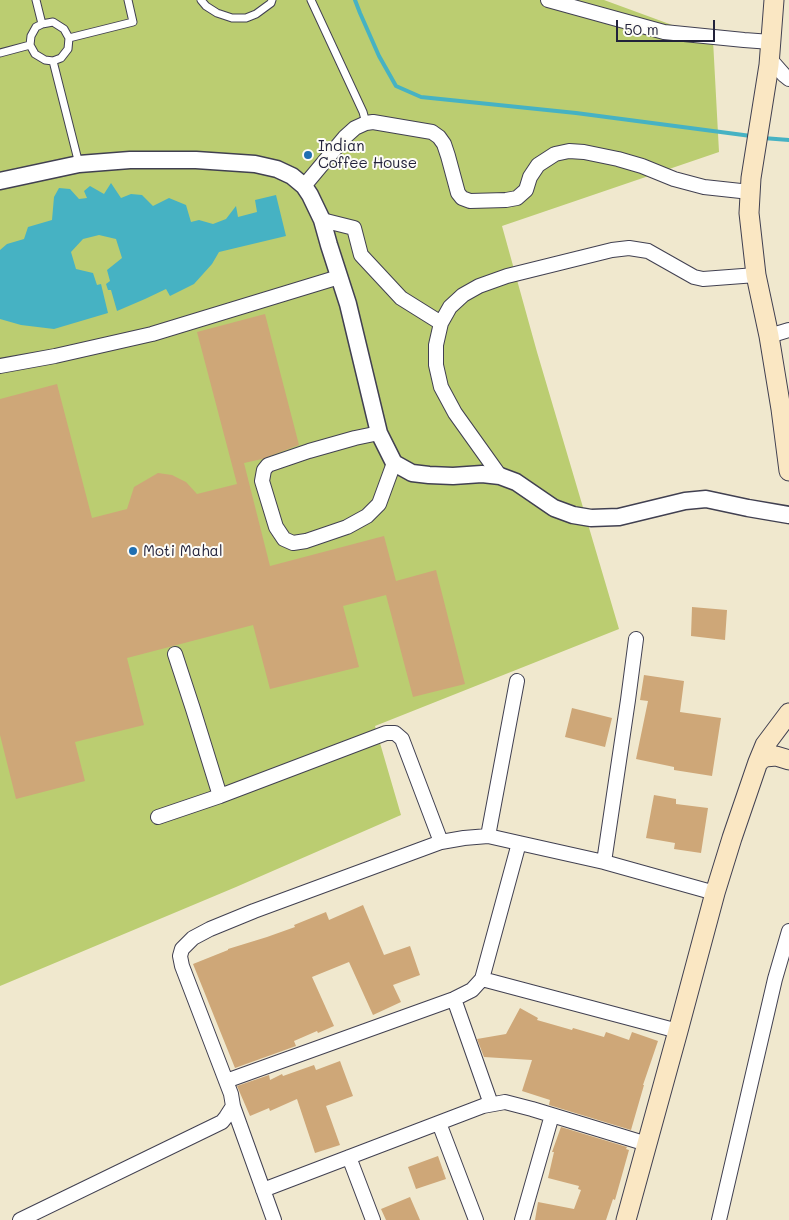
<!DOCTYPE html>
<style>
body{margin:0}
#map{position:relative;width:789px;height:1220px;overflow:hidden;background:#f0e8ce;font-family:Mali,sans-serif}
canvas{display:block}
.scale{position:absolute;left:616px;top:20px;width:99px;height:22px;box-sizing:border-box;border:2px solid #22223b;border-top:0;padding-left:6px;font-size:15px;line-height:18px;white-space:nowrap;color:#22223b;-webkit-text-stroke:4px #fdfcf7;paint-order:stroke}
</style>
<div id="map">
<canvas width="789" height="1220"></canvas>
<div class="scale">50 m</div>
</div>
<script>
const g = document.querySelector('canvas').getContext('2d');
g.lineJoin = 'round';
function fill(path, color) { g.fillStyle = color; g.fill(path, 'evenodd'); }
const poly = rows => new Path2D(rows.map(r => 'M' + r).join(''));
function trace(path, color, width, dash) { g.strokeStyle = color; g.lineWidth = width; g.lineCap = dash ? 'butt' : 'round'; g.setLineDash(dash || []); g.stroke(path); }
function drawText(font, color, halo, rows, align = 'center') {
  g.font = font + ' Mali,sans-serif'; g.lineWidth = 4; g.setLineDash([]); g.textBaseline = 'middle'; g.strokeStyle = halo; g.fillStyle = color; for (const [text, x, y, turn = 0] of rows) {
    g.save(); g.translate(x, y); g.rotate((+turn || 0) * Math.PI / 180); g.textAlign = isNaN(turn) ? turn : align; if (halo) g.strokeText(text, 0, 0); g.fillText(text, 0, 0); g.restore();
  }
}
const green = poly([
 [0,0,604,0,713,40,719,152,502,226,537,352,619,629,375,726,401,815,236,887,0,986]
]);
const water = poly([
 [111,183,121,198,131,194,142,195,153,206,169,198,186,205,191,222,199,220,213,224,226,219,236,206,238,217,257,212,255,200,276,195,286,236,219,252,212,264,194,284,170,296,166,289,145,299,117,311,111,290,108,290,106,284,110,281,107,270,122,258,116,239,99,235,83,239,71,252,76,269,93,273,97,285,101,284,108,313,54,329,21,325,0,319,0,250,7,244,24,239,28,227,52,220,54,197,59,188,70,189,79,199,87,198,84,191,90,186,104,194]
]);
const stream = poly([
 [355,0,360,13,379,56,396,86,421,97,576,113,751,136],
 [763,138,789,140]
]);
const building = poly([
 [265,314,299,445,262,459,244,463,270,566,384,536,396,581,436,570,465,684,413,697,386,595,343,606,359,667,270,689,253,625,173,646,127,658,144,725,75,742,85,781,16,799,0,735,0,399,57,384,92,518,127,509,134,487,158,473,172,475,186,482,197,494,237,484,197,332],
 [692,607,727,610,725,640,691,636],
 [644,675,684,681,680,712,721,718,712,776,674,770,674,767,636,759,648,701,640,700],
 [572,708,612,718,605,747,565,737],
 [654,795,676,799,676,804,708,808,701,853,674,849,675,843,646,838],
 [363,905,384,955,410,946,420,975,393,985,401,1002,373,1015,349,962,312,977,334,1026,318,1033,317,1031,294,1041,296,1046,235,1068,193,964,228,950,228,949,267,937,295,927,294,925,326,912,329,920],
 [520,1008,538,1018,537,1020,572,1030,573,1028,604,1037,606,1032,629,1040,632,1032,658,1041,643,1085,644,1085,631,1130,549,1105,550,1100,522,1091,532,1060,484,1057,477,1039,506,1034],
 [340,1061,353,1096,326,1106,340,1145,315,1153,297,1099,270,1111,269,1108,250,1116,237,1086,269,1075,270,1080,282,1074,283,1076,314,1065,316,1070],
 [561,1127,627,1147,626,1149,629,1150,615,1200,613,1199,606,1220,535,1220,538,1202,574,1209,581,1190,578,1189,579,1186,548,1178,554,1152,552,1152],
 [438,1156,446,1179,416,1189,408,1167],
 [410,1197,420,1220,386,1220,381,1209]
]);
const service = poly([
 [36,0,42,24],
 [201,0,206,6,217,13,232,18,246,18,256,14,271,3,272,0],
 [311,0,363,112,366,123],
 [69,38,133,22,128,0],
 [0,53,30,45],
 [53,61,45,60,35,54,30,45,31,36,36,27,42,24,53,22,64,29,69,38,68,49,61,58,53,61,79,164]
]);
const minor = poly([
 [548,0,664,32,744,40,771,42],
 [769,58,784,75,789,79],
 [304,186,345,137,355,128,366,123,373,122,432,132,439,137,444,144,448,156,458,193,462,198,470,201,506,200,517,198,526,190,530,177,538,165,555,154,569,151,584,152,618,159,642,166,674,179,704,187,750,192],
 [322,220,354,228,361,255,401,298,441,323],
 [769,336,789,330],
 [0,366,55,356,152,334,339,277],
 [379,433,355,438,309,451,268,465,264,470,262,481,276,527,284,539,293,543,306,541,347,527,367,516,379,504,394,463],
 [500,476,455,413,441,387,436,365,436,345,441,323,450,307,463,295,479,286,507,276,612,250,629,248,648,251,694,277,703,279,756,275],
 [175,654,193,709,220,796],
 [158,817,220,796,386,733,395,733,402,739,441,842],
 [488,836,517,681],
 [604,862,628,700,636,639],
 [482,979,678,1031],
 [454,999,491,1104],
 [226,1081,454,999,472,990,482,979,519,843],
 [233,1106,274,1220],
 [439,1123,476,1220],
 [349,1157,373,1220],
 [263,1190,483,1106,505,1102,532,1109,647,1144],
 [20,1220,222,1122,226,1117,233,1106,231,1094,182,966,180,956,182,949,193,938,210,929,254,911,441,842,464,838,488,836,519,843,604,862,715,893],
 [522,1220,552,1115],
 [719,1220,775,979,789,931]
]);
const tertiary = poly([
 [0,181,79,164,130,160,196,160,255,164,277,169,292,176,304,186,310,195,322,220,329,245,348,304,379,433,394,463,412,473,429,475,453,476,482,474,500,476,516,482,554,508,573,515,591,518,619,517,685,501,706,499,748,508,789,515]
]);
const secondary = poly([
 [774,0,769,65,751,178,749,213,756,275,769,336,781,409,789,471],
 [758,762,765,757,776,756,789,760],
 [626,1220,678,1031,715,893,732,838,758,762,765,745,789,713]
]);
const markers = [
 [308,155,5,"#1f6fb2"],
 [133,551,5,"#1f6fb2"]
];
const poiNames = [
 ["Indian",318,146],
 ["Coffee House",318,163],
 ["Moti Mahal",143,551]
];
fill(green, '#bbcd71');
fill(water, '#46b2c3');
trace(stream, '#46b2c3', 4);
fill(building, '#cea778');
trace(service, '#414051', 9);
trace(minor, '#414051', 16);
trace(tertiary, '#414051', 19);
trace(secondary, '#414051', 21);
trace(service, '#fff', 7);
trace(minor, '#fff', 14);
trace(tertiary, '#fff', 16);
trace(secondary, '#fae7c3', 19);
for (const [x, y, r, color] of markers) { const dot = new Path2D(); dot.arc(x, y, r, 0, 2 * Math.PI); g.fillStyle = color; g.fill(dot); trace(dot, '#fdfcf7', 2); }
drawText('15px', '#22223b', '#fdfcf7', poiNames, 'left');
</script>
